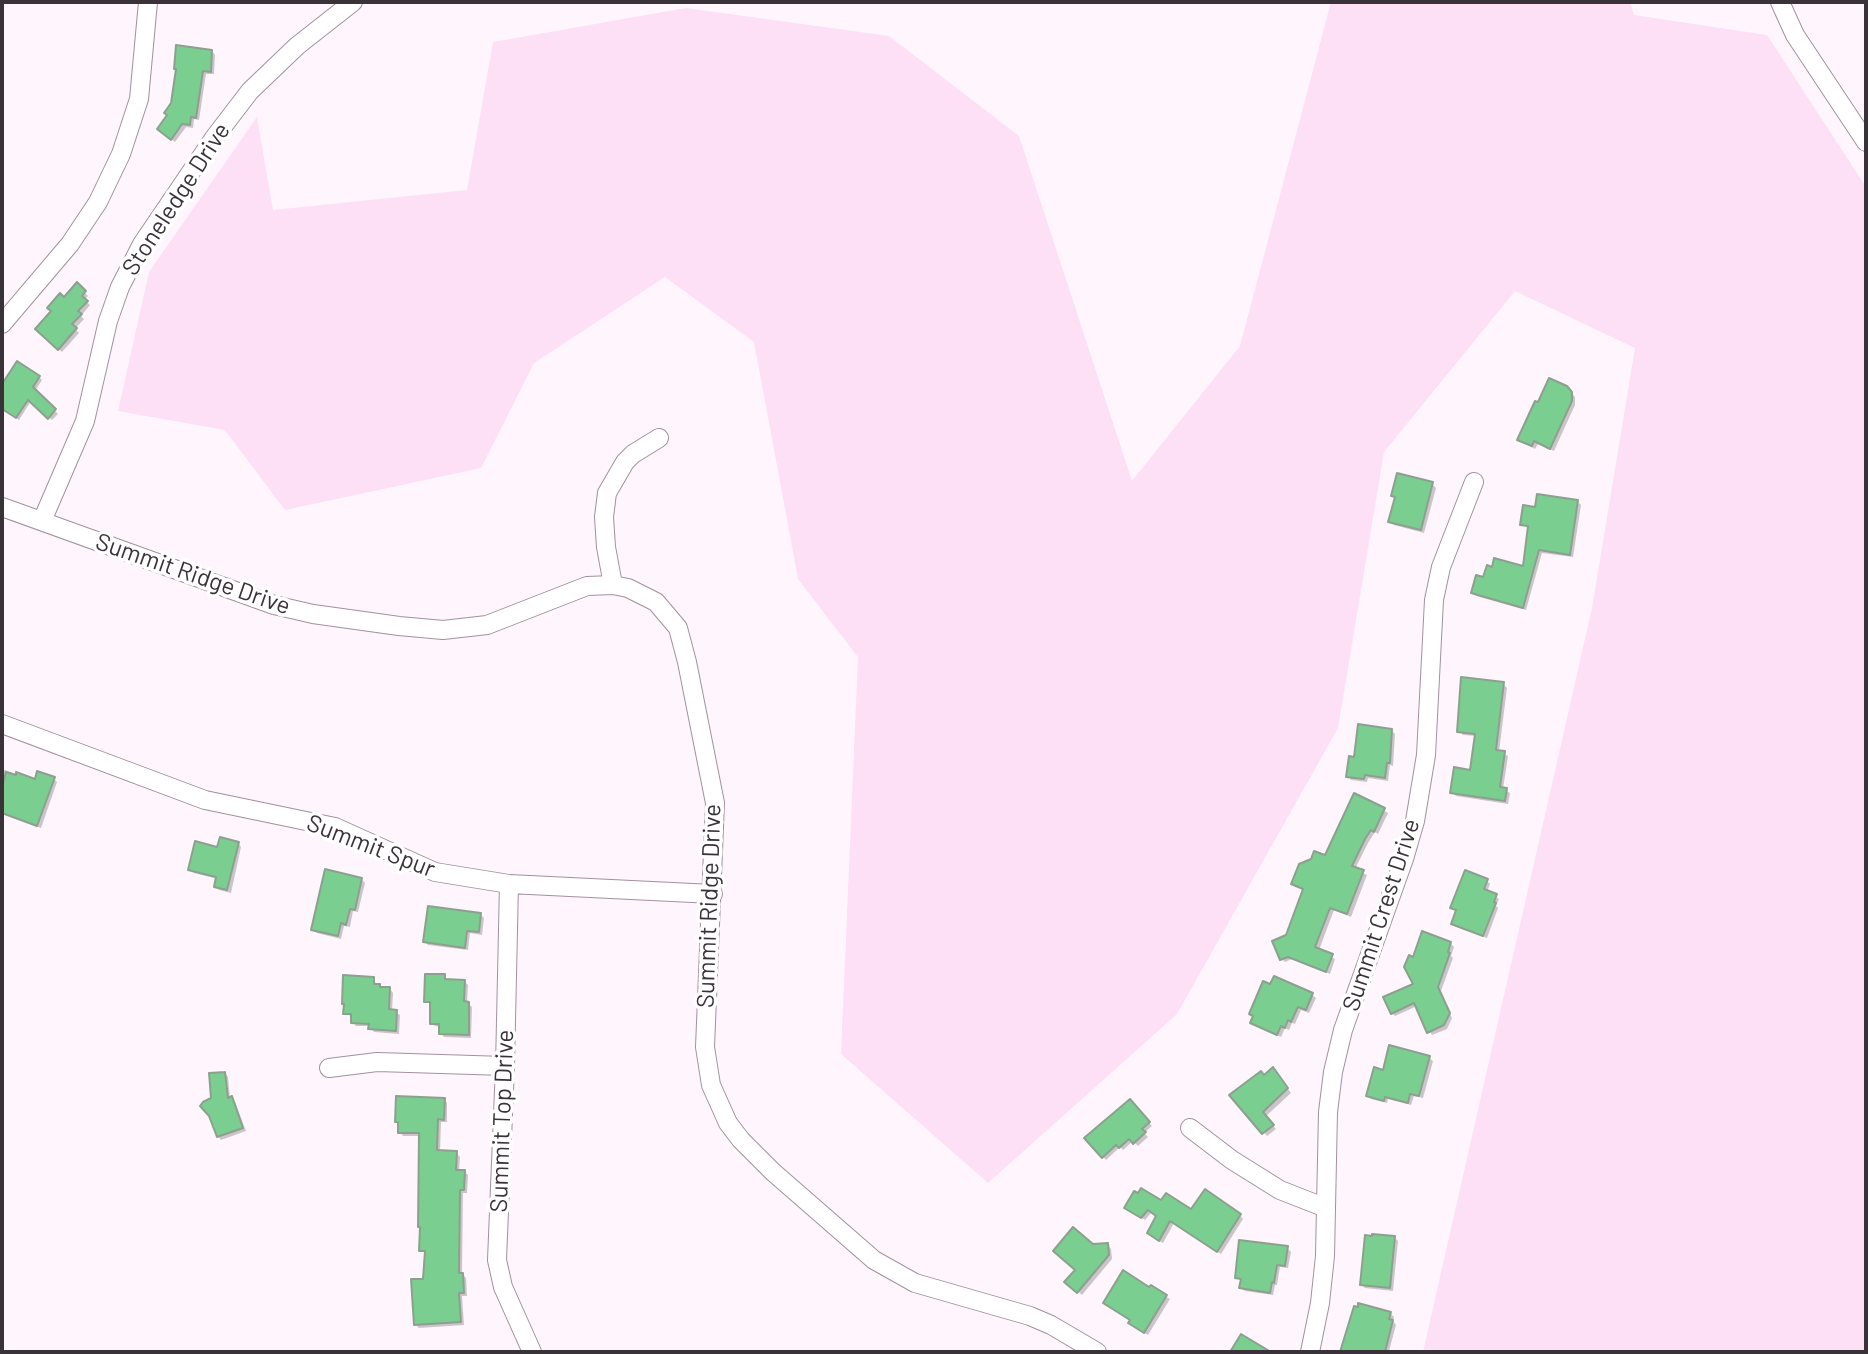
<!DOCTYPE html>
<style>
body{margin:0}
#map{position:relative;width:1868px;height:1354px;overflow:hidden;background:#fef6fc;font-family:Barlow,sans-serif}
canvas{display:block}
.frame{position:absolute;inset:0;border:4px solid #3a3239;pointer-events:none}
</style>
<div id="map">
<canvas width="1868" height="1354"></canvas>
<div class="frame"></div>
</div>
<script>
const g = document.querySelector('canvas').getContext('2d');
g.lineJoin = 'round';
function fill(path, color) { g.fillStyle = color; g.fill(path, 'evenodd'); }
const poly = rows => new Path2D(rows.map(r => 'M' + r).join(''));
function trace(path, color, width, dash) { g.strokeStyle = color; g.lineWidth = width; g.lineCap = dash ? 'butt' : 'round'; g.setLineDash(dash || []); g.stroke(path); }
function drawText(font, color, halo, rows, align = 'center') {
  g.font = font + ' Barlow,sans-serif'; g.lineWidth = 7; g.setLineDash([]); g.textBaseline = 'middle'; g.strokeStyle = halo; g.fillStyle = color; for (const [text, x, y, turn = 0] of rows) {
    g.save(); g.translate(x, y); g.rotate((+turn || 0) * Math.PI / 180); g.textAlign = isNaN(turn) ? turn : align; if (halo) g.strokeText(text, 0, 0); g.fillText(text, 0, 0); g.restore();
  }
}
const green = poly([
 [1331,2,1630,2,1634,15,1767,35,1866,187,1866,1352,1423,1352,1592,608,1635,348,1515,291,1384,452,1338,728,1177,1014,988,1183,841,1054,858,657,798,579,754,342,665,277,534,363,481,468,285,510,225,430,118,411,149,272,257,117,273,210,467,190,493,42,686,8,889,36,1019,136,1132,481,1240,346]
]);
const shadow = poly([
 [212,51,215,55,214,74,206,74,199,120,194,119,193,128,186,127,175,142,162,132,173,103,178,70],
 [77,285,88,296,84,300,90,305,81,316,84,319,75,329,79,333,62,352,37,329],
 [39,377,42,380,35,391,58,414,52,420,31,401,19,420,2,408,2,386],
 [1570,391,1575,397,1575,405,1554,451,1538,444,1535,449,1523,443,1520,439,1539,405],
 [1432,484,1436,488,1424,533,1394,525,1390,521,1396,499,1393,496],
 [1577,501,1581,505,1573,557,1542,553,1526,610,1476,596,1473,593,1485,580,1524,568,1529,528,1522,525,1537,509],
 [1503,684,1507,688,1499,752,1508,756,1503,789,1510,793,1508,804,1456,796,1452,792,1471,772,1477,736,1463,735,1459,731],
 [1391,730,1395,734,1393,766,1390,765,1388,781,1368,778,1367,782,1351,780,1348,776,1355,759],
 [2,769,36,781,54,779,57,782,41,828,2,814],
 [1355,795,1388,813,1378,834,1375,832,1368,843,1355,869,1367,875,1351,917,1334,910,1319,950,1335,959,1330,974,1292,959,1285,962,1282,959,1287,936,1304,891,1293,884,1325,857],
 [238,843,241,847,231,893,219,890,216,886,218,879,194,873,190,869,219,849],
 [361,879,365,883,358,912,353,911,350,927,344,926,341,939,317,933,313,929],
 [1487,881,1490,884,1487,892,1499,899,1496,906,1498,908,1487,938,1457,927,1453,923,1456,911,1452,908],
 [480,914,484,918,482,935,470,933,468,950,428,945,425,942],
 [1450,943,1454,947,1451,956,1453,958,1441,991,1452,1018,1447,1029,1432,1035,1417,1006,1395,1016,1392,1013,1415,985,1414,959],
 [444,976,448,980,465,982,468,985,467,1003,472,1007,471,1038,444,1037,441,1033,441,1027,435,1026,432,1023,432,1005,426,1001],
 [373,978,377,986,390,989,393,993,392,1011,400,1015,399,1034,374,1032,370,1026,356,1026,353,1022,353,1017,345,1013],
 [1312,995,1316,998,1309,1013,1301,1010,1295,1024,1292,1023,1289,1030,1285,1028,1281,1037,1252,1022],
 [1429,1058,1433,1061,1423,1098,1414,1096,1411,1105,1388,1099,1387,1103,1371,1099,1368,1096,1384,1072],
 [225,1073,228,1077,230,1099,235,1102,246,1131,221,1140,218,1136],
 [1276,1073,1291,1093,1265,1117,1276,1129,1267,1136,1232,1095],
 [444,1099,447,1103,447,1122,441,1122,440,1152,456,1153,460,1157,459,1171,465,1172,468,1175,467,1193,463,1193,462,1274,466,1278,467,1296,462,1296,464,1325,419,1328,415,1324,425,1280,426,1254,421,1250,421,1136,403,1136,400,1132,400,1124,397,1121],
 [1130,1102,1152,1126,1144,1133,1148,1137,1138,1146,1133,1141,1123,1150,1120,1147,1106,1160,1087,1138],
 [1162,1203,1192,1212,1240,1215,1243,1219,1221,1254,1174,1223,1163,1243,1152,1237,1158,1217,1152,1212,1145,1220,1130,1211],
 [1394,1237,1398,1241,1393,1291,1365,1288,1362,1285],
 [1108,1245,1111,1249,1112,1259,1082,1295,1067,1282,1093,1246],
 [1287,1248,1291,1252,1288,1268,1280,1267,1277,1285,1275,1285,1273,1295,1245,1291,1241,1288,1242,1281,1236,1277],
 [1150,1289,1170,1299,1148,1335,1133,1326,1131,1320],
 [1355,1308,1390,1313,1394,1317,1393,1321,1396,1325,1389,1351,1381,1349,1381,1352,1340,1352]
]);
const building = poly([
 [176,45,212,50,211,72,203,71,196,118,191,117,190,125,182,124,171,140,157,129,167,115,164,113,171,103,176,69,174,69,176,45],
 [77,282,86,291,82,296,88,301,78,311,82,314,72,324,77,328,58,350,35,329,51,311,47,308,60,293,64,297,77,282],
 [17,361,40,376,33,387,56,409,48,419,28,400,16,418,2,409,2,384,17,361],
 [1549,378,1567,386,1572,392,1572,401,1550,449,1534,441,1532,446,1517,440,1535,401,1538,402,1549,378],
 [1397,473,1433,482,1421,530,1388,522,1395,497,1391,496,1397,473],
 [1537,494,1578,500,1570,555,1539,550,1523,608,1471,593,1476,575,1483,577,1487,565,1492,567,1494,558,1523,566,1528,526,1520,525,1523,505,1535,507,1537,494],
 [1461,677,1504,682,1496,750,1505,751,1500,787,1507,788,1505,801,1450,793,1454,767,1470,770,1475,734,1457,732,1461,677],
 [1358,724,1392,729,1390,763,1387,763,1385,778,1365,775,1364,779,1346,777,1349,756,1354,757,1358,724],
 [37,771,55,777,37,826,2,813,2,786,6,772,16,775,16,772,35,779,37,771],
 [1354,793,1385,808,1374,832,1371,830,1365,839,1352,866,1364,870,1347,914,1330,908,1315,947,1333,954,1326,972,1288,957,1280,960,1272,941,1286,935,1303,889,1291,884,1299,864,1311,859,1314,851,1325,855,1354,793],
 [220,837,239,842,227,890,214,887,216,877,188,870,195,841,217,847,220,837],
 [325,869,362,878,355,910,350,909,346,925,341,923,338,936,311,930,325,869],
 [1465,870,1488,879,1484,889,1497,894,1494,902,1496,903,1483,936,1451,924,1456,910,1450,908,1465,870],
 [428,906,481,913,479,932,467,931,465,948,423,942,428,906],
 [1422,931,1451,942,1448,952,1450,953,1438,987,1450,1013,1444,1025,1427,1033,1414,1003,1391,1014,1383,997,1413,984,1404,967,1409,955,1413,957,1422,931],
 [425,974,445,974,445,979,465,980,464,1001,469,1002,469,1035,439,1034,439,1024,430,1024,430,1002,424,1002,425,974],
 [343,975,374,977,374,984,380,984,380,987,390,987,389,1009,397,1010,396,1031,368,1029,369,1024,351,1023,351,1014,343,1014,344,1004,342,1004,343,975],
 [1274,976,1313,993,1306,1010,1298,1007,1291,1022,1288,1020,1285,1028,1281,1026,1277,1035,1250,1023,1253,1016,1249,1014,1263,981,1270,984,1274,976],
 [1389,1045,1430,1056,1419,1096,1410,1094,1408,1103,1385,1097,1384,1101,1366,1096,1374,1067,1383,1070,1389,1045],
 [1273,1067,1288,1088,1263,1112,1274,1125,1262,1134,1229,1095,1261,1071,1264,1075,1273,1067],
 [225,1072,228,1098,232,1096,243,1128,217,1137,209,1116,200,1106,203,1102,211,1098,209,1073,225,1072],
 [396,1096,445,1098,444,1120,438,1119,437,1150,457,1151,456,1170,465,1170,464,1190,460,1190,459,1273,463,1273,464,1293,459,1293,461,1322,414,1325,411,1279,423,1279,425,1251,419,1251,420,1227,418,1227,419,1133,398,1133,398,1122,395,1122,396,1096],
 [1130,1099,1150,1122,1142,1129,1146,1132,1133,1144,1129,1139,1119,1148,1116,1145,1102,1158,1084,1138,1130,1099],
 [1141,1188,1161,1200,1166,1193,1191,1209,1205,1189,1241,1214,1217,1252,1170,1221,1159,1241,1147,1233,1156,1216,1148,1210,1141,1218,1124,1208,1134,1191,1138,1193,1141,1188],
 [1073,1227,1093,1244,1108,1243,1109,1255,1077,1293,1064,1282,1075,1270,1053,1251,1073,1227],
 [1372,1234,1395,1236,1390,1288,1360,1285,1365,1235,1372,1236,1372,1234],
 [1239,1240,1288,1246,1285,1266,1277,1265,1274,1283,1272,1282,1270,1293,1239,1288,1241,1279,1235,1278,1239,1240],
 [1123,1270,1149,1287,1151,1285,1167,1295,1144,1333,1128,1323,1130,1320,1103,1303,1123,1270],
 [1358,1303,1391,1312,1389,1319,1393,1320,1385,1352,1340,1352,1354,1306,1358,1307,1358,1303],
 [1241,1334,1271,1352,1230,1352,1241,1334]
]);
const street = poly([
 [1780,2,1795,35,1866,142],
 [2,324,70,244,98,202,121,154,139,99,148,2],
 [2,507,274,605,313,614,399,626,443,630,487,625,587,586,613,585,628,588,656,602,678,628,687,662,715,803,705,1047,711,1085,728,1123,741,1140,773,1172,874,1260,915,1283,1030,1316,1051,1325,1097,1352],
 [42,521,85,421,108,321,120,287,142,244,214,138,250,91,297,46,353,2],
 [613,585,606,547,604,517,607,493,625,462,633,454,659,438],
 [2,724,205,800,335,827,435,872,509,884,713,894],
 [509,884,505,1066,497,1260,503,1287,532,1352],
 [329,1068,377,1062,505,1066],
 [1190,1128,1232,1160,1280,1190,1326,1208],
 [1310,1352,1320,1303,1325,1256,1328,1112,1333,1072,1343,1030,1404,859,1415,821,1426,755,1434,600,1441,567,1474,482]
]);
const streetNames = [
 ["Stoneledge Drive",176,199,-57],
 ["Summit Ridge Drive",193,574,19],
 ["Summit Spur",371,846,21],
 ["Summit Ridge Drive",709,906,-88],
 ["Summit Crest Drive",1381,915,-72],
 ["Summit Top Drive",502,1121,-88]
];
fill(green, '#fddff6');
fill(shadow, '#0003');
fill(building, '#7ace90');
trace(building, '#8da090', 2);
trace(street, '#a3909f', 20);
trace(street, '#fff', 18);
drawText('24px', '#3a3239', '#fff', streetNames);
</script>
